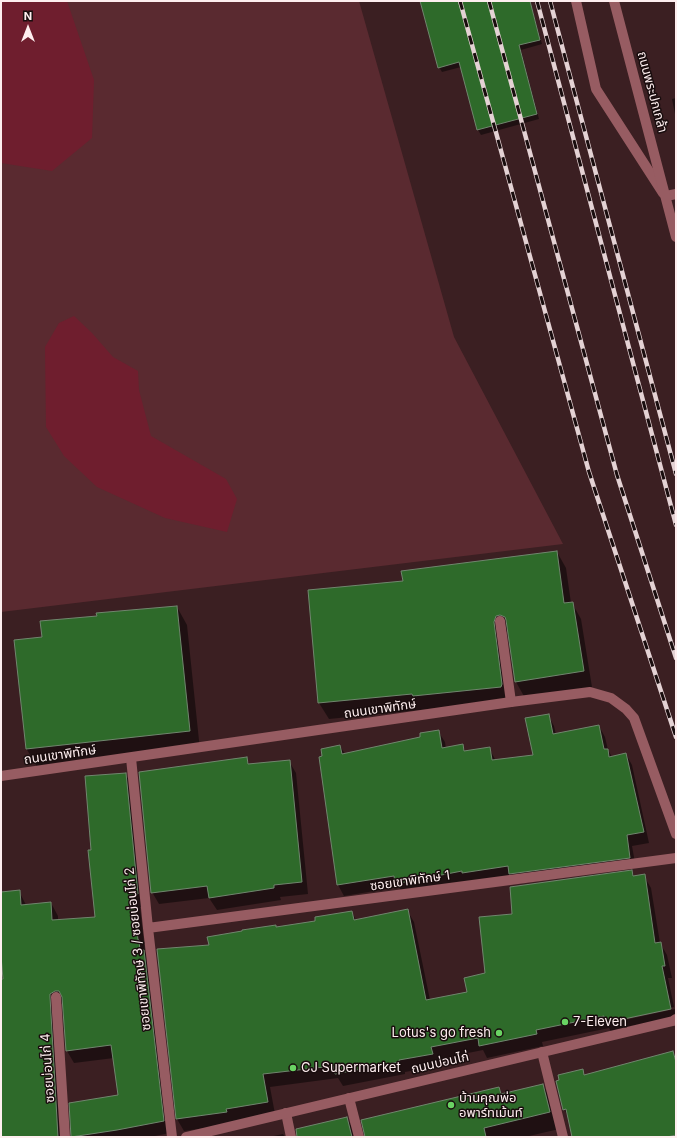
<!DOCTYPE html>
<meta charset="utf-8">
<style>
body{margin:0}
#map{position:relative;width:677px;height:1138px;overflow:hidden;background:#3b1f22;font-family:Inter,sans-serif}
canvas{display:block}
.frame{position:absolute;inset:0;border:2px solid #feeeef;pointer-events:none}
.north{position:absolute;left:8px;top:8px;width:40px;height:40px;-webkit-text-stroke:3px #190d0e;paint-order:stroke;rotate:0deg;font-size:11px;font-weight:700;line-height:16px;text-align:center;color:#feeeef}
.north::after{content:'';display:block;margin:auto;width:14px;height:18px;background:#feeeef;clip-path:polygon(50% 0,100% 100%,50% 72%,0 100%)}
</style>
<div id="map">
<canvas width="677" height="1138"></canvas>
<div class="frame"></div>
<div class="north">N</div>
</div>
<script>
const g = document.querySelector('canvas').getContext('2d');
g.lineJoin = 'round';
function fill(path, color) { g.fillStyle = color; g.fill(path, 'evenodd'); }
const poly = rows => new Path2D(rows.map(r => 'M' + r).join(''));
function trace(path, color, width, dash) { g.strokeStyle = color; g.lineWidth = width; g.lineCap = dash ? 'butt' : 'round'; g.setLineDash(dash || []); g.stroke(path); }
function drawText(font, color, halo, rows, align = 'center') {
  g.font = font + ' Inter,"Noto Sans Thai",sans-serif'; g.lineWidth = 3; g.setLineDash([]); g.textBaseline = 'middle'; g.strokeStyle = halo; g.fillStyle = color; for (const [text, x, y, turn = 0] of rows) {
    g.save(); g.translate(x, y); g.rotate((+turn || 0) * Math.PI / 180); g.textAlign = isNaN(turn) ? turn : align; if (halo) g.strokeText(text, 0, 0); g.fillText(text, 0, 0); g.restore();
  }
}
const green = poly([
 [1,1,359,1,454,337,563,544,1,612]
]);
const water = poly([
 [1,1,67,1,94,80,92,138,52,171,1,163],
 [74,316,92,333,113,357,138,371,139,390,151,436,226,479,237,499,227,532,165,518,97,487,64,456,46,427,45,347,59,323]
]);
const shadow = poly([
 [421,1,530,1,542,44,521,50,539,119,481,135,478,130,461,67,442,72,439,67],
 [676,98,676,119,672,99],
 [557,552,566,568,571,603,572,603,581,619,592,687,525,698,516,682,509,630,503,635,511,701,329,719,319,703,404,582],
 [177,607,187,625,200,750,37,767,26,748,98,616],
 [548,715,554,726,556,735,599,726,605,737,608,750,612,757,626,754,632,765,649,843,632,846,636,868,516,884,512,877,403,894,399,887,344,896,338,885,340,746,345,754,422,738,438,731,445,742,446,749,462,745,466,752,489,748,496,761,534,756],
 [246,758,250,765,289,761,296,773,308,894,280,897,281,900,217,910,209,898,159,904,152,892],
 [125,774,133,786,145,907,140,907,145,951,151,964,170,1133,150,1137,72,1137,70,1103,120,1096,114,1058,74,1063,67,1051,63,1003,57,1007,64,1137,1,1137,1,978,4,978,1,942,1,893,19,891,26,905,51,903,58,916,58,921,97,918,92,851],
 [632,871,635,877,644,876,651,888,660,943,667,955,672,978,668,978,674,1007,606,1021,606,1024,675,1009,676,1022,613,1035,609,1028,542,1042,543,1046,487,1058,483,1050,438,1059,439,1066,405,1072,405,1074,343,1086,338,1078,270,1087,275,1114,233,1124,184,1131,177,1119,210,946,275,926,277,928,316,922,352,912,356,920,407,910,414,922,430,1000,468,992,486,974,513,915],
 [673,1052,676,1058,676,1137,573,1137,569,1118,564,1109,582,1070,585,1076],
 [543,1085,552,1102,559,1129,525,1137,366,1137,499,1088,502,1095],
 [347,1118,357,1137,298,1137],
 [283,1134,285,1137,269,1137]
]);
const building = poly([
 [420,1,530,1,540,40,519,45,537,114,477,130,459,62,438,68,420,1],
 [557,551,564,603,573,602,584,671,515,682,506,620,505,617,500,615,496,616,494,622,502,684,501,687,413,696,412,694,318,703,308,590,403,581,401,571,557,551],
 [177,606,190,731,26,749,14,640,42,637,40,621,97,616,96,613,177,606],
 [549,714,553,734,599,725,604,749,608,749,609,757,626,753,644,832,627,835,630,858,509,874,508,866,462,873,462,871,395,884,394,876,337,885,319,757,322,756,321,749,340,745,342,754,420,737,420,733,439,730,442,748,463,744,464,751,490,747,492,760,533,755,525,718,549,714],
 [247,757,248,764,290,760,302,882,274,885,274,888,209,898,207,886,151,893,139,772,247,757],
 [126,773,138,894,133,895,138,940,139,940,140,951,144,950,164,1121,117,1130,71,1137,69,1103,118,1095,111,1045,66,1051,62,997,59,991,55,991,50,994,50,997,58,1137,1,1137,1,979,3,979,1,956,1,892,20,890,21,905,51,902,52,920,95,917,88,850,91,850,85,776,126,773],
 [632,870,633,876,645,874,655,943,661,942,665,966,662,966,671,1009,605,1023,604,1016,536,1030,537,1034,479,1046,478,1038,431,1047,433,1054,399,1060,399,1062,335,1074,333,1066,263,1074,268,1102,226,1109,227,1112,176,1119,157,949,209,945,207,937,242,931,242,930,276,925,276,927,315,921,315,917,352,911,354,920,408,909,426,1000,467,992,464,978,485,973,479,917,512,914,510,887,632,870],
 [673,1051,676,1062,676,1135,667,1137,572,1137,566,1109,563,1110,556,1081,559,1080,558,1075,583,1069,584,1075,673,1051],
 [543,1084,550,1112,484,1128,486,1137,365,1137,361,1120,499,1087,501,1094,543,1084],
 [347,1117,352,1137,297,1137,296,1129,347,1117]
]);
const service = poly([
 [576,1,596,89,663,193],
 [542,1052,563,1137],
 [349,1098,359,1137]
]);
const minor = poly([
 [666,196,676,194],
 [500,621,511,702],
 [131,758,148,928,172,1137],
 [148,928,676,858],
 [56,997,65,1137],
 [286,1113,291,1137]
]);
const tertiary = poly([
 [614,1,676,237],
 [1,776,511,702,590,692,611,698,626,709,634,718,676,834],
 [186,1137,673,1021,676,1019]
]);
const rail = poly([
 [460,1,589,472,676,737],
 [489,1,617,475,676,658],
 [537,1,676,525],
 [550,1,676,474]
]);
const markers = [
 [565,1022,4,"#6ad363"],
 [499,1033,4,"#6ad363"],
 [293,1068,4,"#6ad363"],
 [451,1105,4,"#6ad363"]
];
const streetNames = [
 ["ถนนพระปกเกล้า",652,92,75],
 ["ถนนเขาพิทักษ์",380,709,-8],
 ["ถนนเขาพิทักษ์",60,755,-8],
 ["ซอยเขาพิทักษ์ 1",410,881,-8],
 ["ซอยเขาพิทักษ์ 3 / ซอยบ่อนไก่ 2",138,949,-96],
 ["ถนนบ่อนไก่",440,1063,-13],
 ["ซอยบ่อนไก่ 4",48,1068,-94]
];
const poiNames = [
 ["7-Eleven",573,1022],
 ["Lotus's go fresh",491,1033,"right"],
 ["CJ Supermarket",301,1068],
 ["บ้านคุณพ่อ",459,1098],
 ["อพาร์ทเม้นท์",459,1113]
];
fill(green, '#5a2a30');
fill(water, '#6f1e2e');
fill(shadow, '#0007');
fill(building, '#2e6a2a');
trace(building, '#70866e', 1);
trace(service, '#975c62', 10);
trace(minor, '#975c62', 10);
trace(tertiary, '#975c62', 10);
trace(rail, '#e4d2d4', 4.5);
trace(rail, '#190d0e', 3, [9]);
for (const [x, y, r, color] of markers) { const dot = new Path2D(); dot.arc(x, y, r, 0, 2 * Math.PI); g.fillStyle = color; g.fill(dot); trace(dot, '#190d0e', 1.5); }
drawText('13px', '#feeeef', '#190d0e', streetNames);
drawText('13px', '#feeeef', '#190d0e', poiNames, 'left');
</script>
